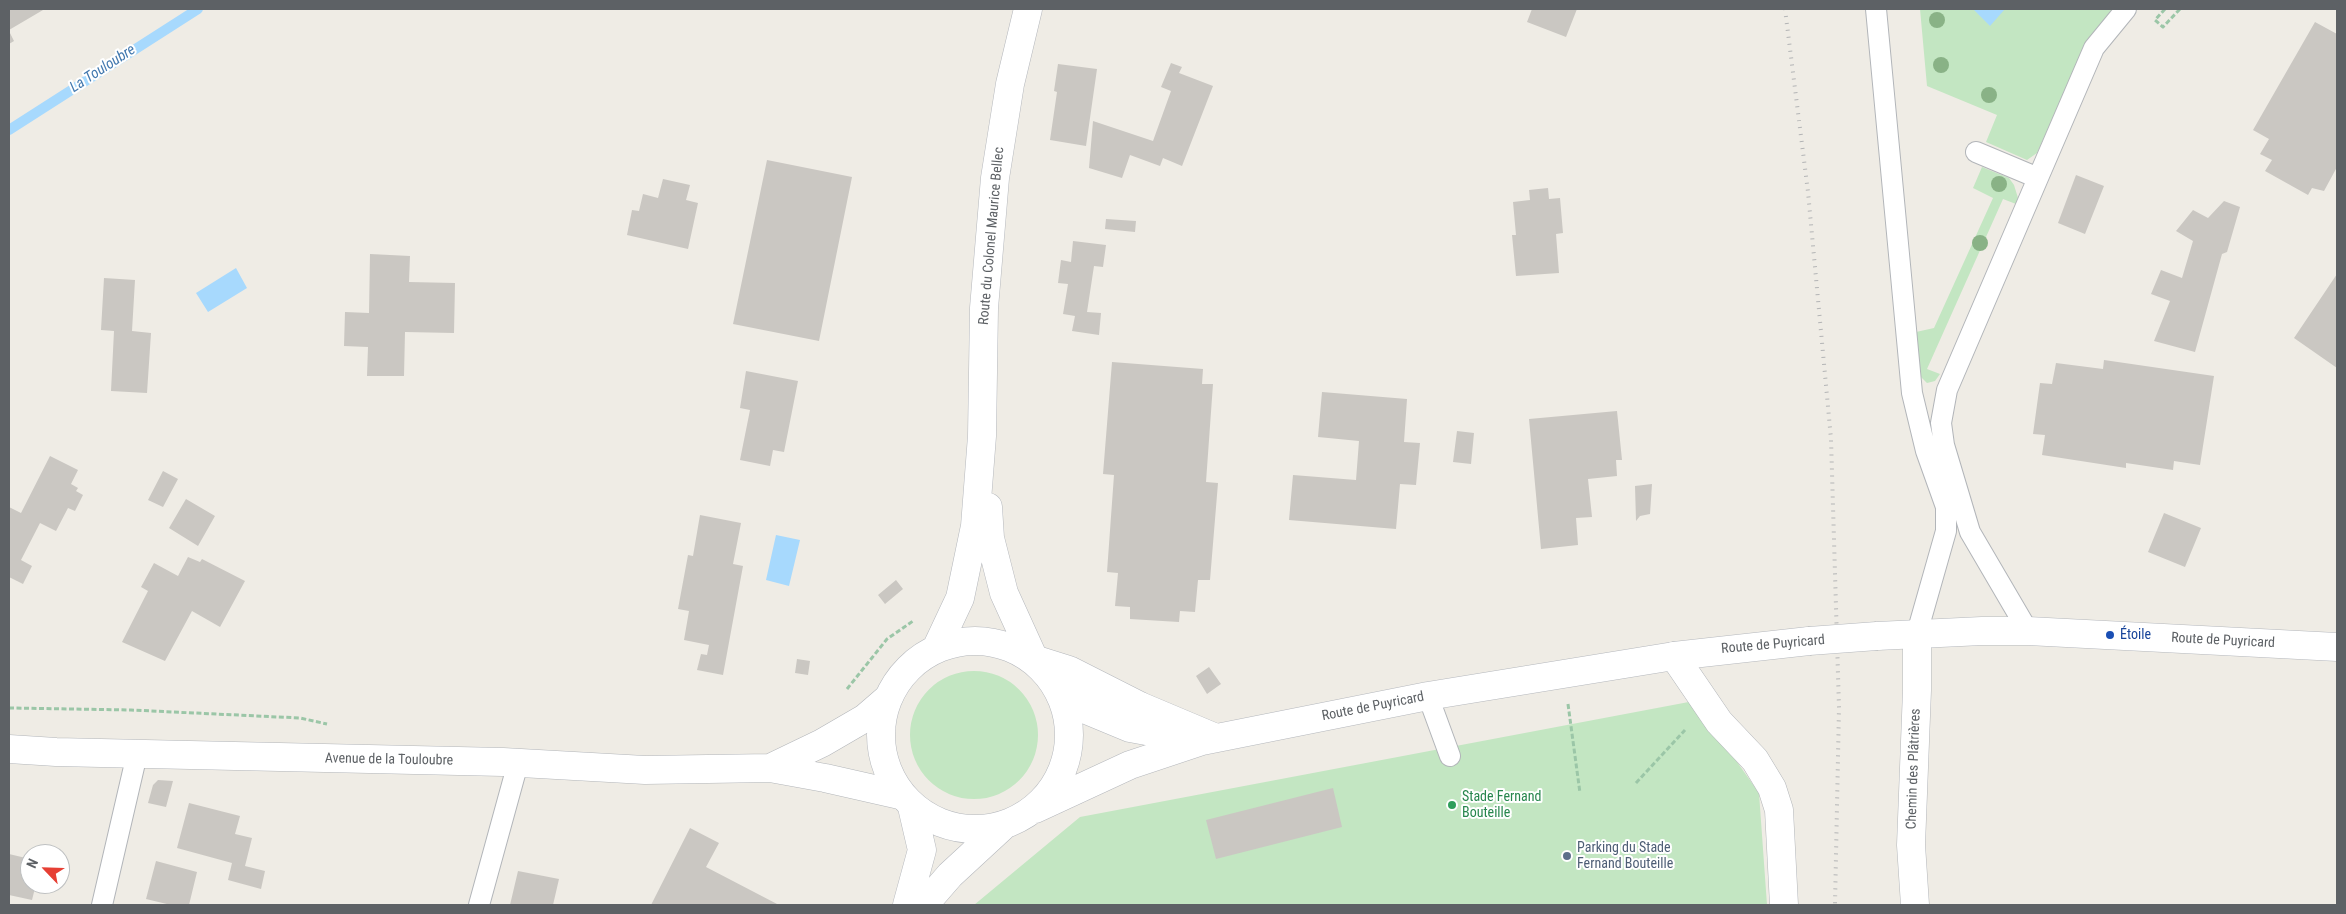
<!DOCTYPE html>
<meta charset="utf-8">
<style>
body{margin:0}
#map{position:relative;width:2346px;height:914px;overflow:hidden;background:#efece5;font-family:"Roboto Condensed",sans-serif}
canvas{display:block}
.frame{position:absolute;inset:0;border:10px solid #5d6165;pointer-events:none}
.north{position:absolute;left:20px;top:844px;width:50px;height:50px;box-sizing:border-box;background:#fff;border:1px solid #bec0c1;border-radius:50%;rotate:294deg;font-size:14px;font-weight:700;line-height:20px;text-align:center;color:#5d6165}
.north::after{content:'';display:block;margin:auto;width:18px;height:22px;background:#e63f34;clip-path:polygon(50% 0,100% 100%,50% 72%,0 100%)}
</style>
<div id="map">
<canvas width="2346" height="914"></canvas>
<div class="frame"></div>
<div class="north">N</div>
</div>
<script>
const g = document.querySelector('canvas').getContext('2d');
g.lineJoin = 'round';
function fill(path, color) { g.fillStyle = color; g.fill(path, 'evenodd'); }
const poly = rows => new Path2D(rows.map(r => 'M' + r).join(''));
function trace(path, color, width, dash) { g.strokeStyle = color; g.lineWidth = width; g.lineCap = dash ? 'butt' : 'round'; g.setLineDash(dash || []); g.stroke(path); }
function drawText(font, color, halo, rows, align = 'center') {
  g.font = font + ' "Roboto Condensed",sans-serif'; g.lineWidth = 4; g.setLineDash([]); g.textBaseline = 'middle'; g.strokeStyle = halo; g.fillStyle = color; for (const [text, x, y, turn = 0] of rows) {
    g.save(); g.translate(x, y); g.rotate((+turn || 0) * Math.PI / 180); g.textAlign = isNaN(turn) ? turn : align; if (halo) g.strokeText(text, 0, 0); g.fillText(text, 0, 0); g.restore();
  }
}
const green = poly([
 [1920,9,2115,9,2087,42,2037,153,2027,160,1986,142,1997,115,1927,86],
 [1982,167,2009,178,2014,185,2018,198,2016,204,2003,199,1927,369,1940,374,1935,381,1927,383,1921,377,1918,366,1916,332,1934,328,1993,198,1973,188],
 '910 735a64 64 0 1 1 128 0a64 64 0 1 1-128 0Z',
 [1694,701,1759,793,1767,905,974,905,1080,817]
]);
const water = poly([
 [1973,9,2005,9,1990,26],
 [236,268,247,288,208,312,196,293],
 [776,535,800,540,789,586,766,580]
]);
const stream = poly([
 [9,130,198,9]
]);
const building = poly([
 [9,9,42,9,43,10,9,30],
 [1532,9,1577,9,1566,37,1527,22],
 [2315,22,2337,34,2337,167,2324,191,2312,188,2308,195,2265,171,2272,160,2260,154,2269,139,2253,130],
 [9,31,14,41,9,44],
 [1171,63,1182,67,1179,73,1213,86,1182,166,1163,158,1160,166,1130,155,1122,178,1089,168,1093,121,1153,141,1171,91,1161,87],
 [1058,64,1097,69,1086,146,1050,140,1057,92,1054,91],
 [767,160,852,177,819,341,733,324],
 [2076,175,2104,186,2085,234,2058,223],
 [663,179,690,185,686,200,698,203,688,249,627,235,632,210,639,211,643,194,658,198],
 [1548,188,1549,199,1560,198,1563,233,1556,234,1559,273,1516,276,1512,235,1516,235,1513,202,1530,200,1529,190],
 [2224,201,2240,207,2227,252,2222,254,2195,352,2154,341,2170,301,2151,294,2161,270,2182,278,2193,241,2176,231,2193,210,2208,218],
 [1106,219,1136,221,1135,232,1105,229],
 [1073,241,1106,245,1103,267,1094,266,1087,312,1101,313,1099,335,1072,331,1075,316,1063,314,1068,284,1058,283,1061,260,1071,262],
 [370,254,410,256,409,282,455,283,454,333,405,332,404,376,367,376,368,347,344,346,345,312,369,313],
 [2337,274,2337,368,2294,338],
 [104,278,135,280,132,331,151,333,147,393,111,391,114,331,101,330],
 [2104,360,2214,376,2200,465,2174,461,2173,470,2126,463,2126,468,2042,455,2045,435,2033,434,2040,383,2052,384,2056,363,2103,369],
 [1112,362,1203,369,1202,384,1213,384,1206,482,1218,483,1210,580,1198,580,1195,612,1180,611,1179,622,1130,619,1130,607,1115,606,1118,573,1107,572,1114,475,1103,474],
 [746,371,798,381,784,452,773,450,770,466,740,460,750,410,740,408],
 [1322,392,1407,399,1404,442,1420,443,1416,485,1400,484,1396,529,1289,520,1293,475,1356,480,1359,441,1318,437],
 [1617,411,1622,460,1616,460,1617,476,1588,479,1592,517,1576,518,1578,545,1541,549,1529,419],
 [1457,431,1474,433,1471,464,1453,462],
 [50,456,78,470,71,484,78,488,76,491,83,495,75,511,68,508,56,531,40,523,21,560,32,566,23,584,9,577,9,507,21,513],
 [163,471,178,479,163,507,148,500],
 [1652,484,1650,514,1640,516,1636,521,1635,486],
 [186,499,215,516,198,546,169,528],
 [2164,513,2201,528,2185,567,2148,552],
 [700,515,741,523,733,564,743,566,723,675,697,670,701,654,707,655,709,645,684,640,689,611,678,609,688,555,693,556],
 [188,557,200,562,202,559,245,581,220,627,192,611,165,661,122,642,148,591,141,587,154,563,178,576],
 [896,580,903,589,885,604,878,595],
 [797,659,810,661,808,675,795,673],
 [1209,667,1221,684,1207,694,1196,676],
 [158,780,173,781,166,807,148,803,153,785],
 [1333,788,1342,827,1216,859,1206,820],
 [189,803,240,816,235,834,252,838,245,866,265,871,261,889,228,880,232,863,177,848],
 [690,828,719,843,706,867,779,905,651,905],
 [9,854,30,859,30,884,36,884,32,900,9,895],
 [156,861,197,872,189,905,171,905,146,899],
 [518,871,559,879,553,905,510,905]
]);
const path = poly([
 [2165,9,2155,20,2163,27,2180,9],
 [847,689,887,639,913,621],
 [1568,704,1580,793],
 [9,708,131,710,300,718,327,724],
 [1636,783,1685,730]
]);
const service = poly([
 [1876,9,1912,393,1926,451,1946,507,1946,531,1917,633],
 [1976,152,2038,178,1947,390,1941,423,1944,445,1970,532,2028,631],
 [2038,178,2094,48,2126,9],
 [1428,696,1450,756],
 [102,905,137,754],
 [479,905,518,763]
]);
const minor = poly([
 [1674,656,1719,722,1755,760,1772,788,1779,810,1784,905],
 [1915,905,1911,845,1917,690,1917,633]
]);
const tertiary = poly([
 [9,749,56,752,503,762,645,770,770,768,825,778,900,795],
 [770,768,822,743,865,718,887,699]
]);
const secondary = poly([
 [988,507,990,538,1004,593,1034,659],
 [1877,636,1982,631,2028,631,2337,647],
 '881 735a94 94 0 1 1 188 0a94 94 0 1 1-188 0Z',
 [936,649,960,598,975,526,982,436,984,308,995,178,1010,84,1028,9],
 [1034,659,1069,670,1140,706,1216,738],
 [1060,691,1089,711,1130,728,1195,740],
 [1035,809,1130,765,1202,741,1428,696,1674,656,1809,641],
 [907,905,922,850,912,807],
 [924,905,950,875,1002,827]
]);
const rail = poly([
 [1785,9,1808,192,1831,439,1839,708,1835,905]
]);
const secondaryBridge = poly([
 [1809,641,1877,636]
]);
const trees = [
 [1937,20],
 [1941,65],
 [1989,95],
 [1999,184],
 [1980,243]
];
const markers = [
 [2110,635,5,"#1a4fb4"],
 [1452,805,5,"#2e9e5b"],
 [1567,856,5,"#5c6f8a"]
];
const streetNames = [
 ["Route du Colonel Maurice Bellec",992,236,-85],
 ["Route de Puyricard",2223,641,3],
 ["Route de Puyricard",1773,645,-5],
 ["Route de Puyricard",1373,707,-11],
 ["Avenue de la Touloubre",389,760,1],
 ["Chemin des Plâtrières",1914,769,-88]
];
const transitNames = [
 ["Étoile",2120,635]
];
const leisureNames = [
 ["Stade Fernand",1462,797],
 ["Bouteille",1462,813]
];
const serviceNames = [
 ["Parking du Stade",1577,848],
 ["Fernand Bouteille",1577,864]
];
const waterNames = [
 ["La Touloubre",103,69,-33]
];
fill(green, '#c3e6c2');
fill(water, '#a7d9fd');
trace(stream, '#a7d9fd', 10);
fill(building, '#cac7c2');
trace(service, '#b2b5b9', 22);
trace(minor, '#b2b5b9', 29);
trace(tertiary, '#b2b5b9', 29);
trace(secondary, '#b4b7bc', 29);
trace(path, '#9bc6a7', 3, [5, 2.5]);
trace(service, '#fff', 20);
trace(minor, '#fff', 28);
trace(tertiary, '#fff', 28);
trace(secondary, '#fff', 28);
trace(rail, '#b3b4b5', 4, [1, 6]);
trace(secondaryBridge, '#b4b7bc', 29, []);
trace(secondaryBridge, '#fff', 28);
g.fillStyle = '#89b286';
for (const [x, y] of trees) { g.beginPath(); g.arc(x, y, 8, 0, 2 * Math.PI); g.fill(); }
for (const [x, y, r, color] of markers) { const dot = new Path2D(); dot.arc(x, y, r, 0, 2 * Math.PI); g.fillStyle = color; g.fill(dot); trace(dot, '#fff', 2); }
drawText('14px', '#5d6165', '#fff', streetNames);
drawText('14px', '#164399', '#fff', transitNames, 'left');
drawText('14px', '#27864d', '#fff', leisureNames, 'left');
drawText('14px', '#4e5e75', '#fff', serviceNames, 'left');
drawText('italic 15px', '#4379af', '#fff', waterNames);
</script>
